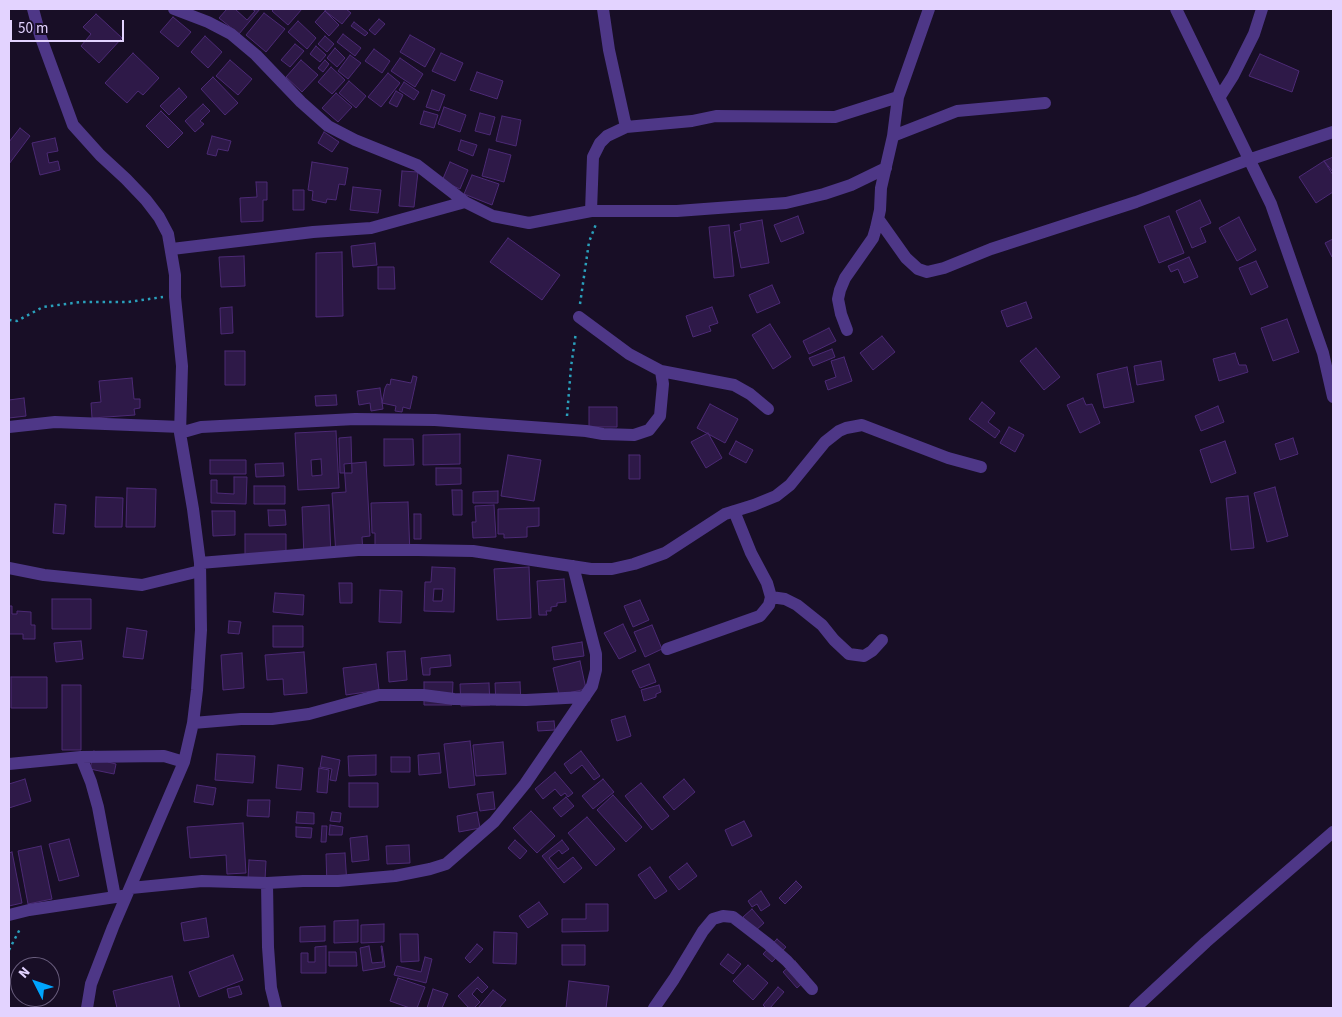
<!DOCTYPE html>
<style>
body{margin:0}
#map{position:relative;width:1342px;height:1017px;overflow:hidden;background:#180e26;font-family:"Source Sans 3",sans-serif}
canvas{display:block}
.frame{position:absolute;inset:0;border:10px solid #e3d3ff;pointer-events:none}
.north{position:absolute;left:10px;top:957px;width:50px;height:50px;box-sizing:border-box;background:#180e26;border:1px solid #695d7d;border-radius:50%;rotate:311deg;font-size:14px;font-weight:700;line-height:20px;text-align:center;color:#e3d3ff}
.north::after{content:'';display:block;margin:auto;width:18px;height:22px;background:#00a5fe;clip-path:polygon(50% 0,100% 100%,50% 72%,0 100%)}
.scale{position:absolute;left:10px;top:20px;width:114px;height:22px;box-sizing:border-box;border:2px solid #e3d3ff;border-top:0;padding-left:6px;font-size:15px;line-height:18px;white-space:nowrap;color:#e3d3ff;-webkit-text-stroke:4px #180e26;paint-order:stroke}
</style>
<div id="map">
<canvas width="1342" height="1017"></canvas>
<div class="frame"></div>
<div class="north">N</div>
<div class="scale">50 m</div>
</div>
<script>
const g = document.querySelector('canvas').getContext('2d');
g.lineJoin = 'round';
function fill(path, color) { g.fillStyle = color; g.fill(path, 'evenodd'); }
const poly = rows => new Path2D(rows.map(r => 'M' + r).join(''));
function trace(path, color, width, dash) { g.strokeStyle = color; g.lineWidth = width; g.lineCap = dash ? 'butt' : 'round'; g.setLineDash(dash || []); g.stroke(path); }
const building = poly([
 [227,9,235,9,247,20,255,11,252,9,260,9,239,34,219,18,227,9],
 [274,9,302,9,288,25,272,11,274,9],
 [326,9,346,9,351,13,342,24,325,11,326,9],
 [325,11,339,25,329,36,315,22,325,11],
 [264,13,285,29,266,52,246,35,264,13],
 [96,14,122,38,99,63,81,46,91,34,83,27,96,14],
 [173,17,191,32,178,47,160,32,173,17],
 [379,19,385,24,375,35,369,30,379,19],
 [298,21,316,38,307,49,288,32,298,21],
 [354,22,368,33,365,36,351,26,354,22],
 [343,34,361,48,355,56,337,42,343,34],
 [410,35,435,49,425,67,400,52,410,35],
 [205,36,222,52,208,68,191,52,205,36],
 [325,36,334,44,327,52,318,44,325,36],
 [295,44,304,51,290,67,281,60,295,44],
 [316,46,326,55,320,62,310,54,316,46],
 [335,48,345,58,337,67,327,58,335,48],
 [374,49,390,61,382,73,365,61,374,49],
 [133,53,159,78,143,95,138,91,127,103,105,83,133,53],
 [441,53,463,63,455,81,432,71,441,53],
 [1260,54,1299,71,1292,92,1249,76,1260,54],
 [350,55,361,63,348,79,338,71,350,55],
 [400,58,423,74,415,87,391,71,400,58],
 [230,60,252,79,238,95,216,76,230,60],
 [301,60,318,75,302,92,286,77,301,60],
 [325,60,329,64,323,72,318,68,325,60],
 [331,67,345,80,332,94,318,82,331,67],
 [477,72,503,81,497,99,470,90,477,72],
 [388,73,400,83,381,107,368,97,388,73],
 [213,77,238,103,225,115,201,89,213,77],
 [349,81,366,96,356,108,339,93,349,81],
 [404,82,419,92,414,100,399,90,404,82],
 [179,88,187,97,169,115,160,106,179,88],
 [432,90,445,95,439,111,426,107,432,90],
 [396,91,403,95,397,107,389,103,396,91],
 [336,93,352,107,338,122,322,108,336,93],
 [203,104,210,111,200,121,204,124,195,132,185,121,203,104],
 [444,107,466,115,460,132,438,124,444,107],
 [161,111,183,133,168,148,146,126,161,111],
 [424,111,438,115,434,128,420,124,424,111],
 [480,113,495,117,490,135,475,131,480,113],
 [502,116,521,120,516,146,496,141,502,116],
 [20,128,30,136,9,164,9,142,20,128],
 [324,132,339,142,332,152,318,143,324,132],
 [212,136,231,141,228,151,218,149,216,156,207,154,212,136],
 [55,138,58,151,47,153,49,163,58,161,60,170,40,175,32,143,55,138],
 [461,140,477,145,473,156,458,150,461,140],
 [489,149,511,155,504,182,482,176,489,149],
 [1333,157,1333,172,1324,161,1333,157],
 [1324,161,1333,175,1333,192,1316,203,1299,177,1324,161],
 [312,162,348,168,345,185,339,184,336,200,327,199,326,203,312,200,313,191,308,190,312,162],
 [450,162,468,170,460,189,442,181,450,162],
 [402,171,418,172,414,207,399,206,402,171],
 [472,175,499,184,492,205,464,194,472,175],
 [256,182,267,182,267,200,263,200,263,221,241,222,240,198,257,197,256,182],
 [353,187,381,190,378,213,350,210,353,187],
 [293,190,304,190,304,210,293,210,293,190],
 [1200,200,1211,223,1200,228,1206,242,1192,248,1176,211,1200,200],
 [798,216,804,233,781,242,774,225,798,216],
 [1169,216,1184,253,1159,263,1144,226,1169,216],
 [1239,217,1256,250,1237,261,1219,228,1239,217],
 [762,220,769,263,741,268,734,232,741,230,740,224,762,220],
 [729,225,734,276,714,278,709,227,729,225],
 [508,238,560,275,542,300,490,262,508,238],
 [1333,239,1333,257,1332,257,1325,243,1333,239],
 [375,243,377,265,353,267,351,246,375,243],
 [342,252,343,316,316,317,316,253,342,252],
 [244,256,245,286,221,287,219,257,244,256],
 [1189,257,1198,277,1184,283,1178,269,1171,272,1168,266,1189,257],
 [1256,261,1268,287,1251,295,1239,268,1256,261],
 [378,267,394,267,395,289,378,289,378,267],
 [772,285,780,303,757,313,749,295,772,285],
 [1026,302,1032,318,1007,327,1001,311,1026,302],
 [232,307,233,333,221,334,220,308,232,307],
 [712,307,718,323,709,326,711,331,693,337,686,316,712,307],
 [1287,319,1299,352,1273,361,1261,328,1287,319],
 [770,324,791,357,773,369,752,335,770,324],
 [829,328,836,341,809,354,803,341,829,328],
 [882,336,895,352,873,370,860,353,882,336],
 [1036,348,1060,377,1044,390,1020,361,1036,348],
 [832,349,835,357,813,366,809,358,832,349],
 [225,351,245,351,245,385,225,385,225,351],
 [1235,353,1239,365,1246,365,1248,372,1219,381,1213,359,1235,353],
 [844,357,852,381,828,390,825,381,836,377,831,361,844,357],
 [1161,361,1164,380,1137,385,1134,366,1161,361],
 [1127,367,1134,402,1104,408,1097,374,1127,367],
 [413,376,417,377,410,409,403,407,402,412,395,411,396,406,382,403,385,388,387,384,390,385,391,379,411,383,413,376],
 [132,378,134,399,140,399,140,408,134,409,135,415,92,418,91,403,101,402,99,381,132,378],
 [380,388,383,409,371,411,370,403,359,405,357,391,380,388],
 [336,395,337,405,316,406,315,396,336,395],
 [24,398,26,416,9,418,9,400,24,398],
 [1083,398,1086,405,1092,404,1100,423,1080,433,1067,405,1083,398],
 [982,402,995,413,988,422,1000,431,995,438,969,419,982,402],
 [710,404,738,419,725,443,697,428,710,404],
 [1218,406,1224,422,1201,431,1195,416,1218,406],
 [589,407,617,407,617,427,589,427,589,407],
 [1009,427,1024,435,1015,452,1000,443,1009,427],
 [336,431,339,488,298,490,295,433,336,431],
 [321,459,322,475,312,476,311,460,321,459],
 [708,433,722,458,706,468,691,442,708,433],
 [460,434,460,464,423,465,423,435,460,434],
 [351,437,352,473,340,473,339,438,351,437],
 [1293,438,1298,454,1280,460,1275,444,1293,438],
 [384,439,413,439,414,465,384,466,384,439],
 [736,441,753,450,746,463,729,454,736,441],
 [1225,441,1236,473,1211,483,1200,450,1225,441],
 [508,455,541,460,534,501,501,496,508,455],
 [629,455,640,455,640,479,629,479,629,455],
 [210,460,246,460,246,474,210,474,210,460],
 [366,462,370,536,362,537,363,554,336,555,332,493,346,492,344,464,366,462],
 [283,463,284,476,256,477,255,464,283,463],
 [436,468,461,468,461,484,436,485,436,468],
 [234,477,247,477,246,504,211,503,211,480,217,480,217,493,234,494,234,477],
 [254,486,285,486,285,504,254,504,254,486],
 [1275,487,1288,536,1267,542,1254,493,1275,487],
 [127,488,156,489,155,527,126,527,127,488],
 [452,490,462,490,462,515,453,515,452,490],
 [498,491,498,503,473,503,473,492,498,491],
 [1248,496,1254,548,1231,550,1226,498,1248,496],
 [96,497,123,498,122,527,95,527,96,497],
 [408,502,410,555,375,552,375,533,372,533,371,503,408,502],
 [55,504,66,505,64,534,53,533,55,504],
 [329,505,331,557,304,558,302,507,329,505],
 [494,505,496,537,473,538,472,522,476,522,475,506,494,505],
 [539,508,539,526,527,527,527,537,504,538,504,534,498,534,498,509,539,508],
 [268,510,285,510,286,525,269,526,268,510],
 [212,511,235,511,235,535,213,536,212,511],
 [414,514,421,514,421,539,414,539,414,514],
 [245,534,286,534,286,557,245,556,245,534],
 [432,567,455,568,454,612,424,611,425,582,431,582,432,567],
 [434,589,443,589,442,601,433,601,434,589],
 [529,567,531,618,497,620,494,569,529,567],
 [564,579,566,602,557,603,557,606,551,607,551,611,546,611,547,615,539,615,537,581,564,579],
 [339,583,352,583,352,603,340,603,339,583],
 [380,590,402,591,401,623,379,622,380,590],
 [275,593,304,595,303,615,273,612,275,593],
 [52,599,91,599,91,629,52,629,52,599],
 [640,600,649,620,633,627,624,606,640,600],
 [9,606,12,606,12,614,17,614,17,611,31,612,31,625,35,625,35,639,23,639,23,634,9,634,9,606],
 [229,621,241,622,239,634,228,633,229,621],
 [623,624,636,651,619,659,604,633,623,624],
 [652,625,662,649,645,657,634,632,652,625],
 [273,626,303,626,303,647,273,647,273,626],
 [127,628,147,631,143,659,123,657,127,628],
 [81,641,83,659,56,662,54,643,81,641],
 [582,642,584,656,554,660,552,647,582,642],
 [405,651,407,680,389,682,387,652,405,651],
 [304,652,307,693,284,695,283,679,267,680,265,655,304,652],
 [242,653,244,688,223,690,221,655,242,653],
 [450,655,451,666,430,668,430,675,423,675,421,658,450,655],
 [580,661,586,689,559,695,553,668,580,661],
 [376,664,379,690,346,695,343,668,376,664],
 [649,664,656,682,640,688,632,671,649,664],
 [11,677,47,677,47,708,11,708,11,677],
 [424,682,453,682,452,705,424,705,424,682],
 [520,682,521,704,496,705,495,683,520,682],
 [489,683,490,705,461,706,460,684,489,683],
 [62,685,81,685,81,750,62,750,62,685],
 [659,685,661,692,656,694,656,697,644,701,641,690,659,685],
 [625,716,631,736,617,741,611,720,625,716],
 [554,721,555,730,538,731,537,722,554,721],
 [470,741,475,785,449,788,444,744,470,741],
 [503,742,506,774,476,776,473,745,503,742],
 [94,751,108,762,116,764,114,774,90,769,94,751],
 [581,751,600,776,594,780,582,765,571,774,564,764,581,751],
 [439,753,441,773,419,775,418,755,439,753],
 [217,754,255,756,253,783,215,780,217,754],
 [376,755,376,775,349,776,348,756,376,755],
 [322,756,340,760,336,781,330,780,332,769,320,767,322,756],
 [391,757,410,757,410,772,391,772,391,757],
 [278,765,303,768,301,790,276,788,278,765],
 [319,768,329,770,327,793,317,792,319,768],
 [555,772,573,793,568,797,565,793,561,796,555,789,543,799,535,789,555,772],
 [25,779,31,801,9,808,9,784,25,779],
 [603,779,614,792,593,809,582,796,603,779],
 [684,779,695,792,674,810,663,797,684,779],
 [349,783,378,783,378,807,349,807,349,783],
 [641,783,669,816,652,830,625,796,641,783],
 [197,785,216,788,213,805,194,802,197,785],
 [493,792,495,809,480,811,477,794,493,792],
 [613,795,642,827,626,842,597,810,613,795],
 [566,797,574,806,561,817,553,808,566,797],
 [248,800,270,800,269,817,247,816,248,800],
 [531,811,555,836,537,853,513,828,531,811],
 [297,812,314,813,314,824,296,823,297,812],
 [332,812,341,813,340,822,330,821,332,812],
 [477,812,480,828,459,832,457,816,477,812],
 [587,817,615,849,596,866,568,833,587,817],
 [744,821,752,836,732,846,725,830,744,821],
 [243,823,246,873,227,874,226,855,190,858,187,827,243,823],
 [330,825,343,827,342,835,329,835,330,825],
 [322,826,327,826,326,842,321,842,322,826],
 [296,827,312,828,311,838,296,837,296,827],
 [367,836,369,860,352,862,350,838,367,836],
 [69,839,79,876,59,881,49,844,69,839],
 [515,840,527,851,520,859,508,848,515,840],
 [562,840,569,849,562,854,559,850,549,858,558,869,573,857,582,868,564,883,542,856,562,840],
 [409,845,410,863,387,864,386,846,409,845],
 [41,846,52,899,28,904,18,851,41,846],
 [12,852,22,903,9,906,9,853,12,852],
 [345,853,347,885,327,886,326,854,345,853],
 [249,860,266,861,265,880,248,879,249,860],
 [687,863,697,876,679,890,669,877,687,863],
 [650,867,667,891,655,899,638,875,650,867],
 [796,881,802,887,785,904,779,898,796,881],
 [761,891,770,905,761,911,757,904,752,907,748,901,761,891],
 [539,902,548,914,528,928,519,916,539,902],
 [586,904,608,904,608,931,562,932,562,919,586,919,586,904],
 [752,909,764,923,755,931,743,917,752,909],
 [206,918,209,937,184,941,181,923,206,918],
 [358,920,358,942,334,943,334,921,358,920],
 [384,924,384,942,361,943,361,925,384,924],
 [325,926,325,941,300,942,300,927,325,926],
 [494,932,517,933,516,964,493,963,494,932],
 [400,934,418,934,419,961,401,962,400,934],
 [777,939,786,947,772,962,763,954,777,939],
 [477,944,483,949,470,963,465,958,477,944],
 [562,945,585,945,585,965,562,965,562,945],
 [326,946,326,973,301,973,301,953,308,953,308,962,315,962,315,947,326,946],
 [369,946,372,963,383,962,381,946,382,946,385,967,363,971,360,948,369,946],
 [329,952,356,952,357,966,329,966,329,952],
 [728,954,741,964,733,974,720,964,728,954],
 [233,955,243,980,199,997,189,972,233,955],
 [425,957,432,959,426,983,394,975,397,966,421,972,425,957],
 [795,961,809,977,797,988,783,972,795,961],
 [748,965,768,983,753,1000,733,981,748,965],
 [172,976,180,1008,117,1008,113,991,172,976],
 [478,977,488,987,482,993,477,988,472,994,480,1002,474,1008,469,1008,458,996,478,977],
 [398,978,425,987,417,1008,410,1008,390,1001,398,978],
 [569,981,609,986,606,1008,566,1008,569,981],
 [239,986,242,994,229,998,227,989,239,986],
 [778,987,784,992,770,1008,766,1008,763,1005,778,987],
 [433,989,448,994,442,1008,427,1008,433,989],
 [493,990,506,1000,499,1008,478,1008,493,990]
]);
const path = poly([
 [580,304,589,242,596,224],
 [9,320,17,321,43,307,81,302,128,302,163,297],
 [567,416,571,367,576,332],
 [9,950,21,927]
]);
const minor = poly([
 [33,9,40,35,73,125,100,155,126,179,146,200,159,217,168,234,175,275,175,297,182,366,180,433,193,509,200,563,201,630,197,690,193,723,184,762,113,927,91,984,87,1008],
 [174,9,208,22,231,34,256,55,301,102,328,126,355,140,417,165,465,202,493,216,529,223,591,211,677,211,786,203,824,194,851,185,886,168],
 [603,9,609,50,626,127],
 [1176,9,1271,204,1323,353,1333,397],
 [1219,98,1233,76,1254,34,1262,9],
 [893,136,957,111,1045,103],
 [591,211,593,157,600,143,607,136,626,127,692,121,716,116,835,117,898,97],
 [879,220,906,258,918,269,927,272,944,268,991,249,1136,202,1248,160,1333,132],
 [172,249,313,232,371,228,465,202],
 [579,317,629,354,661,371,734,385,750,394,768,409],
 [847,330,841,314,838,299,840,290,845,278,873,238,876,228,880,210,881,188,893,136,898,97,929,9],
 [9,427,55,422,181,427],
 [180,433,201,427,355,419,435,420,586,431,603,434,634,435,649,430,660,416,663,384,661,371],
 [200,563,358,550,417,550,473,551,591,569,612,569,634,564,665,553,725,514,754,505,776,496,790,485,825,442,839,431,846,428,862,425,948,458,981,467],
 [9,568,44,575,142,585,200,571],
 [771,597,785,599,797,605,822,625,834,640,849,654,864,656,872,651,882,640],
 [667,649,760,616,769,605,771,597,767,583,751,553,734,511],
 [193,723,241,719,272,719,309,714,379,695,423,695,454,699,526,700,585,697],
 [81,757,91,782,98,807,115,897],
 [9,764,81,757,164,756,184,762],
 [267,883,268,947,271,988,276,1008],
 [131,888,202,881,267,883,303,881,338,881,395,876,430,869,446,864,494,822,525,784,592,686,596,670,596,654,573,566],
 [9,915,29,910,122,896],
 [654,1008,674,979,703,931,713,919,723,916,733,917,768,944,787,961,812,989],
 [1135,1008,1206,942,1333,832]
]);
fill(building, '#2e1948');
trace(building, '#4c2a75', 1);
trace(path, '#2aa0bc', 2.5, [2.5, 4]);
trace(minor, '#4e3787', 12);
</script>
